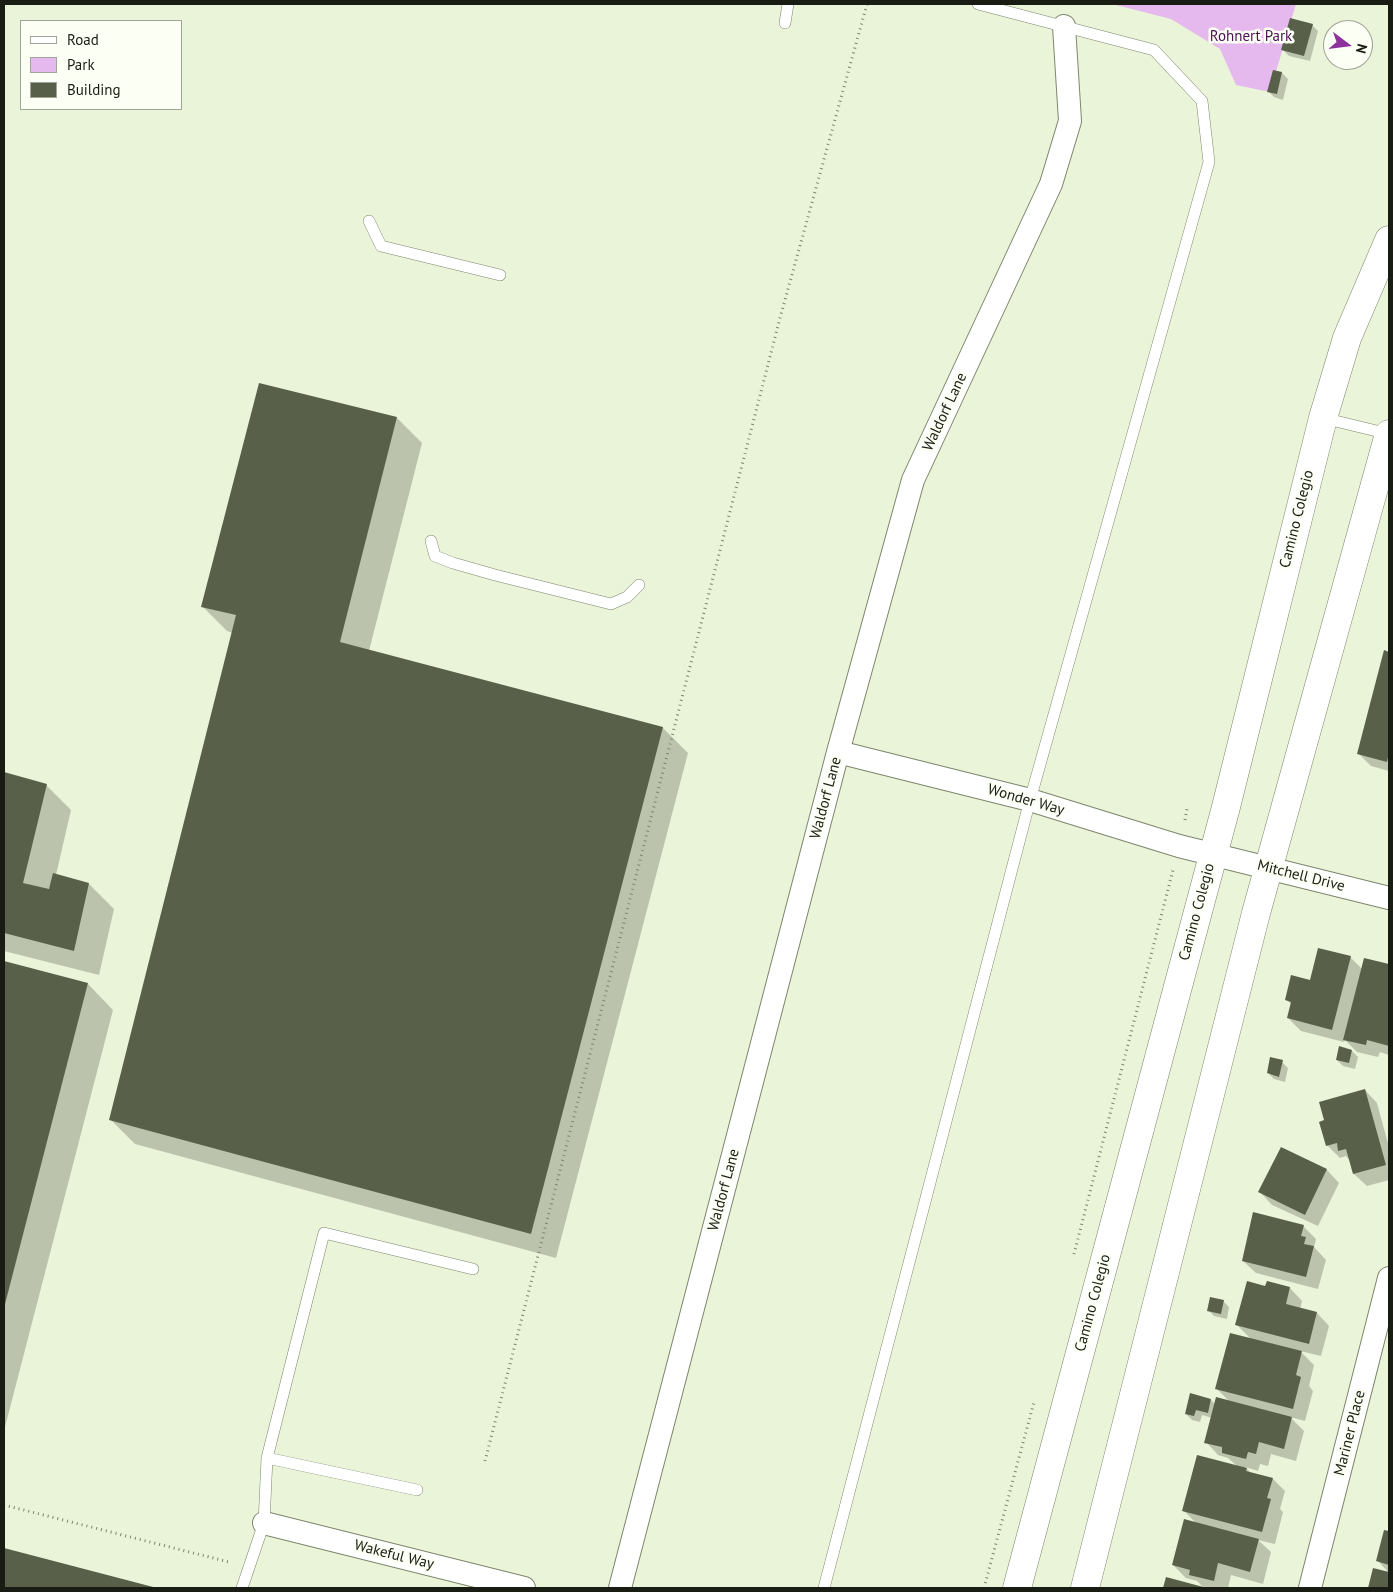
<!DOCTYPE html>
<style>
body{margin:0}
#map{position:relative;width:1393px;height:1592px;overflow:hidden;background:#eaf4d9;font-family:"PT Sans",sans-serif}
canvas{display:block}
.frame{position:absolute;inset:0;border:5px solid #191c13;pointer-events:none}
.legend{position:absolute;left:20px;top:20px;width:162px;height:90px;box-sizing:border-box;background:#fbfff4;border:1px solid #a1a49a;margin:0;padding:6px 9px;list-style:none;font-size:15px;color:#191c13}
.legend li{display:flex;align-items:center;gap:10px;height:25px}
.legend b{width:25px;border:1px solid #a1a49a}
.north{position:absolute;left:1323px;top:20px;width:50px;height:50px;box-sizing:border-box;background:#fbfff4;border:1px solid #a1a49a;border-radius:50%;rotate:105deg;font-size:14px;font-weight:700;line-height:20px;text-align:center;color:#191c13}
.north::after{content:'';display:block;margin:auto;width:18px;height:22px;background:#8d329d;clip-path:polygon(50% 0,100% 100%,50% 72%,0 100%)}
</style>
<div id="map">
<canvas width="1393" height="1592"></canvas>
<div class="frame"></div>
<ul class="legend">
<li><b style="height:6px;background:#fff"></b>Road</li>
<li><b style="height:14px;background:#e6b9ee"></b>Park</li>
<li><b style="height:14px;background:#586049"></b>Building</li>
</ul>
<div class="north">N</div>
</div>
<script>
const g = document.querySelector('canvas').getContext('2d');
g.lineJoin = 'round';
function fill(path, color) { g.fillStyle = color; g.fill(path, 'evenodd'); }
const poly = rows => new Path2D(rows.map(r => 'M' + r).join(''));
function trace(path, color, width, dash) { g.strokeStyle = color; g.lineWidth = width; g.lineCap = dash ? 'butt' : 'round'; g.setLineDash(dash || []); g.stroke(path); }
function drawText(font, color, halo, rows, align = 'center') {
  g.font = font + ' "PT Sans",sans-serif'; g.lineWidth = 5; g.setLineDash([]); g.textBaseline = 'middle'; g.strokeStyle = halo; g.fillStyle = color; for (const [text, x, y, turn = 0] of rows) {
    g.save(); g.translate(x, y); g.rotate((+turn || 0) * Math.PI / 180); g.textAlign = isNaN(turn) ? turn : align; if (halo) g.strokeText(text, 0, 0); g.fillText(text, 0, 0); g.restore();
  }
}
const green = poly([
 [1112,4,1296,4,1270,92,1236,85,1220,49,1171,19]
]);
const shadow = poly([
 [1312,25,1318,31,1310,61,1289,56,1283,50],
 [1274,71,1282,73,1288,79,1283,100,1274,97,1268,91],
 [260,384,397,418,422,443,369,651,663,728,688,753,556,1258,135,1144,110,1119,233,633,227,631,202,606],
 [1385,652,1389,653,1389,771,1371,766,1358,753],
 [4,773,46,785,71,810,56,875,89,884,114,909,99,975,4,951],
 [1350,957,1362,969,1365,959,1389,966,1389,1055,1380,1052,1378,1057,1357,1052,1345,1040,1344,1042,1301,1031,1288,1018,1292,1005,1287,1000,1311,982],
 [4,963,88,984,113,1010,4,1431],
 [1340,1048,1352,1051,1358,1057,1355,1069,1343,1066,1337,1060],
 [1282,1062,1288,1068,1285,1082,1274,1079,1268,1073],
 [1365,1090,1377,1103,1389,1147,1389,1180,1367,1186,1354,1174,1351,1162,1346,1156,1340,1158,1327,1145,1326,1121],
 [1281,1148,1327,1170,1339,1183,1318,1226,1272,1205,1260,1192],
 [1303,1226,1316,1239,1314,1247,1326,1260,1318,1289,1256,1273,1243,1261],
 [1267,1282,1290,1288,1302,1301,1300,1309,1317,1313,1329,1326,1321,1356,1300,1351,1314,1365,1309,1386,1313,1391,1305,1421,1290,1417,1304,1431,1296,1461,1271,1454,1268,1466,1260,1464,1258,1471,1245,1467,1251,1473,1273,1479,1285,1491,1280,1509,1283,1512,1275,1544,1258,1540,1271,1552,1263,1584,1231,1575,1228,1588,1204,1588,1197,1581,1186,1578,1173,1565,1197,1524,1184,1511,1237,1466,1228,1458,1218,1455,1206,1442,1212,1418,1202,1415,1200,1422,1192,1420,1186,1414,1211,1400,1216,1405,1230,1402,1217,1389,1251,1339,1237,1325,1266,1287],
 [1223,1301,1229,1307,1227,1319,1214,1316,1208,1310],
 [1385,1532,1389,1532,1389,1573,1378,1561],
 [4,1549,155,1588,4,1588]
]);
const building = poly([
 [1290,18,1313,24,1304,56,1281,50],
 [1273,70,1282,72,1277,94,1267,92],
 [259,383,397,417,340,642,663,727,531,1234,109,1120,236,615,201,607],
 [1384,650,1389,652,1389,752,1387,762,1357,754],
 [4,772,47,784,23,883,49,889,53,873,89,883,74,951,4,933],
 [1318,948,1351,956,1332,1030,1287,1018,1291,1002,1285,1000,1291,975,1310,980],
 [1364,958,1389,964,1389,1046,1367,1040,1366,1045,1343,1040],
 [4,961,88,983,4,1308],
 [1339,1046,1352,1050,1349,1063,1336,1060],
 [1270,1057,1283,1060,1279,1077,1267,1073],
 [1365,1089,1386,1165,1353,1174,1346,1149,1338,1151,1337,1143,1326,1146,1319,1122,1324,1120,1319,1102],
 [1281,1147,1327,1169,1305,1215,1258,1192],
 [1253,1212,1304,1225,1301,1236,1306,1237,1304,1244,1314,1246,1306,1277,1242,1261],
 [1247,1281,1265,1286,1267,1281,1290,1287,1286,1304,1317,1312,1309,1344,1235,1325],
 [1210,1297,1224,1300,1221,1314,1207,1311],
 [1230,1333,1302,1351,1296,1375,1301,1377,1293,1409,1215,1389],
 [1190,1393,1211,1399,1208,1413,1196,1410,1194,1416,1185,1414],
 [1216,1397,1292,1417,1284,1449,1259,1442,1256,1454,1248,1452,1246,1459,1222,1453,1222,1447,1204,1443],
 [1197,1455,1247,1468,1246,1471,1273,1478,1267,1498,1271,1499,1262,1532,1182,1511],
 [1184,1519,1259,1539,1250,1572,1218,1563,1214,1581,1189,1575,1190,1570,1172,1565],
 [1384,1530,1389,1531,1389,1565,1376,1561],
 [4,1548,157,1588,4,1588],
 [1373,1568,1389,1572,1389,1588,1368,1588],
 [1166,1577,1207,1588,1163,1588]
]);
const path = poly([
 [1185,820,1187,809],
 [1074,1254,1173,870],
 [485,1461,780,318,867,4],
 [4,1505,229,1562],
 [984,1588,1034,1402]
]);
const lane = poly([
 [785,23,788,4],
 [369,221,381,246,500,275],
 [1323,418,1389,434],
 [431,541,435,556,453,563,495,575,611,604,627,597,639,585],
 [267,1458,417,1490],
 [242,1588,264,1523,267,1458,324,1233,473,1269],
 [824,1588,1030,800,1209,162,1202,101,1154,50,978,4]
]);
const street = poly([
 [838,752,1030,800,1179,846,1389,898],
 [264,1523,524,1588],
 [620,1588,838,752,913,480,1051,184,1070,121,1064,26],
 [1310,1588,1389,1278]
]);
const secondary = poly([
 [1017,1588,1226,807,1323,418,1347,338,1389,240],
 [1085,1588,1256,913,1389,434]
]);
const parkNames = [
 ["Rohnert Park",1251,37]
];
const streetNames = [
 ["Waldorf Lane",945,412,-65],
 ["Camino Colegio",1297,519,-76],
 ["Waldorf Lane",826,798,-75],
 ["Wonder Way",1026,800,16],
 ["Mitchell Drive",1301,876,14],
 ["Camino Colegio",1197,912,-75],
 ["Waldorf Lane",724,1190,-75],
 ["Camino Colegio",1093,1303,-75],
 ["Mariner Place",1350,1433,-76],
 ["Wakeful Way",394,1555,14]
];
fill(green, '#e6b9ee');
fill(shadow, '#0003');
fill(building, '#586049');
trace(lane, '#7d866d', 12);
trace(street, '#7d866d', 24);
trace(secondary, '#7d866d', 29);
trace(path, '#7e8573', 3, [1, 4]);
trace(lane, '#fff', 11);
trace(street, '#fff', 22);
trace(secondary, '#fff', 28);
drawText('15px', '#4a1055', '#fbfff4', parkNames);
drawText('15px', '#191c13', '#fbfff4', streetNames);
</script>
